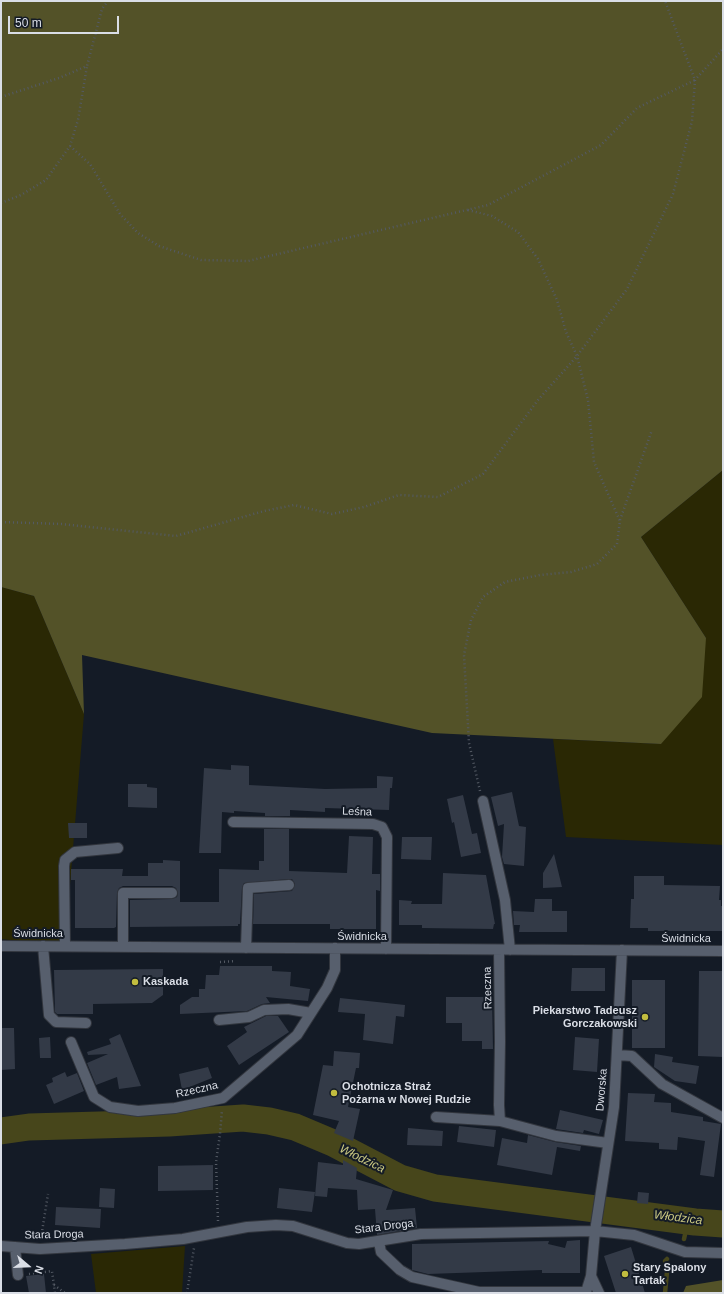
<!DOCTYPE html>
<meta charset="utf-8">
<style>
body{margin:0}
#map{position:relative;width:724px;height:1294px;overflow:hidden;background:#141b26;font-family:Arial,sans-serif}
canvas{display:block}
.frame{position:absolute;inset:0;border:2px solid #dadee6;pointer-events:none}
.north{position:absolute;left:8px;top:1246px;width:40px;height:40px;-webkit-text-stroke:3px #141b26;paint-order:stroke;rotate:109deg;font-size:11px;font-weight:700;line-height:16px;text-align:center;color:#dadee6}
.north::after{content:'';display:block;margin:auto;width:14px;height:18px;background:#dadee6;clip-path:polygon(50% 0,100% 100%,50% 72%,0 100%)}
.scale{position:absolute;left:8px;top:16px;width:111px;height:18px;box-sizing:border-box;border:2px solid #dadee6;border-top:0;padding-left:5px;font-size:12px;line-height:14px;white-space:nowrap;color:#dadee6;-webkit-text-stroke:3px #141b26;paint-order:stroke}
</style>
<div id="map">
<canvas width="724" height="1294"></canvas>
<div class="frame"></div>
<div class="north">N</div>
<div class="scale">50 m</div>
</div>
<script>
const g = document.querySelector('canvas').getContext('2d');
g.lineJoin = 'round';
function fill(path, color) { g.fillStyle = color; g.fill(path, 'evenodd'); }
const poly = rows => new Path2D(rows.map(r => 'M' + r).join(''));
function trace(path, color, width, dash) { g.strokeStyle = color; g.lineWidth = width; g.lineCap = dash ? 'butt' : 'round'; g.setLineDash(dash || []); g.stroke(path); }
function drawText(font, color, halo, rows, align = 'center') {
  g.font = font + ' Arial,sans-serif'; g.lineWidth = 4; g.setLineDash([]); g.textBaseline = 'middle'; g.strokeStyle = halo; g.fillStyle = color; for (const [text, x, y, turn = 0] of rows) {
    g.save(); g.translate(x, y); g.rotate((+turn || 0) * Math.PI / 180); g.textAlign = isNaN(turn) ? turn : align; if (halo) g.strokeText(text, 0, 0); g.fillText(text, 0, 0); g.restore();
  }
}
const green = poly([
 [723,470,723,845,566,837,553,739,661,744,706,638,641,537],
 [1,587,34,596,84,714,65,946,1,939],
 [185,1246,182,1293,96,1293,91,1254]
]);
const forest = poly([
 [1,1,723,1,723,470,641,537,706,638,702,697,661,744,432,733,82,655,84,714,34,596,1,587],
 [723,1280,723,1293,683,1293,686,1286]
]);
const stream = poly([
 [684,1239,688,1221],
 [665,1293,667,1272,665,1261,667,1259]
]);
const river = poly([
 [1,1131,29,1127,169,1123,243,1118,269,1121,295,1127,333,1143,400,1178,435,1188,695,1222,723,1224]
]);
const building = poly([
 [231,765,249,766,249,785,325,789,377,788,377,776,393,777,392,788,390,788,389,810,325,808,325,812,290,810,290,816,265,816,265,813,234,811,234,813,222,812,221,853,199,853,204,768,231,770],
 [128,784,147,784,147,787,157,788,157,808,128,807],
 [512,792,519,826,526,827,524,866,504,864,502,857,504,824,498,826,491,797],
 [463,795,472,834,477,833,481,853,461,857,454,822,452,823,447,799],
 [68,823,87,823,87,838,69,838],
 [264,829,289,829,289,871,347,873,349,836,373,837,372,874,380,874,380,891,376,890,376,929,330,929,330,924,253,924,254,894,292,891,295,884,292,879,289,879,244,883,242,888,240,924,238,924,238,926,130,927,130,900,172,899,177,897,178,893,176,888,172,886,123,886,119,888,117,893,116,927,114,928,75,928,75,880,71,880,71,869,123,869,122,876,148,876,148,863,163,863,163,860,180,861,180,902,219,902,219,869,259,870,259,861,264,861],
 [402,837,432,837,431,860,401,859],
 [554,854,562,887,543,888,543,873],
 [443,873,486,875,495,924,494,924,493,929,422,928,422,925,399,925,399,900,412,901,411,904,442,904],
 [634,876,664,876,664,885,720,886,719,900,721,900,721,906,723,906,723,931,648,931,648,928,630,928,631,899,634,899],
 [535,899,552,899,552,911,567,911,567,932,519,932,520,925,514,925,513,911,534,912],
 [220,966,272,966,272,971,291,972,290,986,310,989,308,1001,266,997,270,1003,262,1004,247,1011,180,1014,180,1005,192,997,199,997,199,989,205,989,206,975,219,975],
 [572,968,605,968,605,991,571,991],
 [163,969,163,995,152,1003,93,1004,93,1014,57,1014,55,1012,54,970],
 [699,971,723,971,723,1057,698,1056],
 [632,980,665,980,665,1048,632,1048],
 [446,997,492,997,493,1049,482,1049,482,1041,462,1041,462,1023,446,1023],
 [340,998,405,1005,404,1017,396,1016,393,1044,363,1040,365,1014,338,1012],
 [266,1016,278,1016,289,1032,239,1065,227,1046,247,1032,244,1027],
 [1,1028,14,1028,15,1069,1,1070],
 [120,1034,141,1086,119,1089,117,1077,96,1085,87,1063,108,1054,88,1055,87,1052,111,1044,109,1039],
 [50,1037,51,1058,40,1058,39,1038],
 [575,1037,599,1039,597,1072,573,1070],
 [334,1051,360,1053,359,1068,356,1068,348,1107,360,1109,353,1141,334,1133,339,1121,313,1115,323,1065,333,1066],
 [655,1054,673,1057,672,1062,699,1066,696,1084,675,1081,654,1067],
 [208,1067,212,1078,182,1090,179,1074],
 [65,1072,67,1077,77,1073,84,1091,54,1104,46,1085,53,1082,52,1078],
 [628,1093,655,1094,654,1102,671,1103,671,1112,703,1117,703,1121,721,1124,714,1177,700,1175,705,1141,678,1137,677,1150,659,1149,659,1143,625,1141],
 [560,1110,603,1120,599,1134,584,1130,583,1133,556,1129],
 [459,1126,496,1130,494,1147,457,1142],
 [408,1128,443,1131,442,1146,407,1145],
 [528,1135,555,1142,581,1146,580,1151,557,1147,552,1175,497,1165,502,1138,527,1143],
 [343,1160,357,1168,356,1179,393,1190,386,1210,415,1208,417,1228,377,1235,375,1209,358,1210,357,1190,328,1188,327,1197,315,1196,318,1162,343,1165],
 [213,1165,213,1190,158,1191,158,1166],
 [100,1188,115,1189,114,1208,99,1207],
 [279,1188,315,1192,312,1212,277,1208],
 [638,1192,649,1193,648,1204,637,1203],
 [56,1207,101,1209,100,1228,55,1225],
 [580,1240,580,1273,542,1273,542,1270,428,1274,412,1270,412,1244,549,1241,548,1244,565,1248,567,1241],
 [631,1247,645,1293,616,1293,604,1256],
 [44,1274,46,1293,29,1293,26,1276]
]);
const path = poly([
 [1,97,59,78,87,66,102,9,108,1],
 [70,146,90,164,120,214,138,233,159,246,201,260,248,261,488,205,601,145,637,108,695,80,665,1],
 [1,203,21,195,46,180,70,146,78,120,87,66],
 [468,210,492,216,518,232,538,259,557,300,566,332,577,356,588,400,594,462,620,521,617,544,597,564,571,572,540,575,505,582,483,597,471,620,464,655,469,743,480,791],
 [620,520,652,430],
 [1,522,61,524,176,536,264,511,294,505,332,514,364,507,399,495,438,497,483,474,538,400,577,356,627,289,673,194,692,121,695,80,723,49],
 [220,962,236,961],
 [218,1221,216,1162,220,1134,222,1110],
 [41,1238,48,1194],
 [29,1274,52,1271,55,1293],
 [54,1285,65,1293],
 [187,1293,194,1248]
]);
const minor = poly([
 [483,801,505,900,510,950],
 [233,822,373,824,382,827,387,837,386,949],
 [1,946,723,951],
 [43,946,49,1015,56,1022,86,1023],
 [65,946,64,866,65,860,75,852,118,848],
 [123,947,123,893,172,893],
 [246,948,248,888,289,885],
 [499,950,500,1042,499,1105,500,1121,556,1136,608,1143],
 [219,1020,249,1017,264,1010,288,1009,311,1013],
 [71,1042,94,1097,110,1107,138,1111,175,1108,223,1098,297,1035,327,988,335,970,335,948],
 [618,1055,632,1056,662,1084,723,1118],
 [436,1117,500,1121],
 [379,1242,381,1252,400,1270,412,1277,479,1292,586,1292,591,1276,595,1231,614,1107,622,950],
 [1,1246,40,1249,125,1244,183,1239,247,1227,276,1225,293,1226,347,1243,359,1244,421,1234,595,1231,634,1235,685,1252,723,1253],
 [15,1247,18,1275],
 [591,1276,599,1293]
]);
const markers = [
 [135,982,4,"#c2bd3f"],
 [645,1017,4,"#c2bd3f"],
 [334,1093,4,"#c2bd3f"],
 [625,1274,4,"#c2bd3f"]
];
const streetNames = [
 ["Leśna",357,812,2],
 ["Świdnicka",38,934],
 ["Świdnicka",362,937],
 ["Świdnicka",686,939],
 ["Rzeczna",488,988,-91],
 ["Rzeczna",197,1090,-13],
 ["Dworska",602,1090,-85],
 ["Stara Droga",384,1227,-7],
 ["Stara Droga",54,1235,-1]
];
const poiNames = [
 ["Kaskada",143,982],
 ["Piekarstwo Tadeusz",637,1011,"right"],
 ["Gorczakowski",637,1024,"right"],
 ["Ochotnicza Straż",342,1087],
 ["Pożarna w Nowej Rudzie",342,1100],
 ["Stary Spalony",633,1268],
 ["Tartak",633,1281]
];
const waterNames = [
 ["Włodzica",362,1159,26],
 ["Włodzica",678,1218,7]
];
fill(green, '#2a2804');
fill(forest, '#535228');
trace(stream, '#47461b', 4.5);
trace(river, '#47461b', 27);
fill(building, '#333a47');
trace(minor, '#32363e', 12);
trace(path, '#545a64', 2.5, [1, 3]);
trace(minor, '#575f6d', 10);
for (const [x, y, r, color] of markers) { const dot = new Path2D(); dot.arc(x, y, r, 0, 2 * Math.PI); g.fillStyle = color; g.fill(dot); trace(dot, '#141b26', 1.5); }
drawText('11px', '#dadee6', '#141b26', streetNames);
drawText('bold 11px', '#dadee6', '#141b26', poiNames, 'left');
drawText('italic 12px', '#c9c781', '#141b26', waterNames);
</script>
